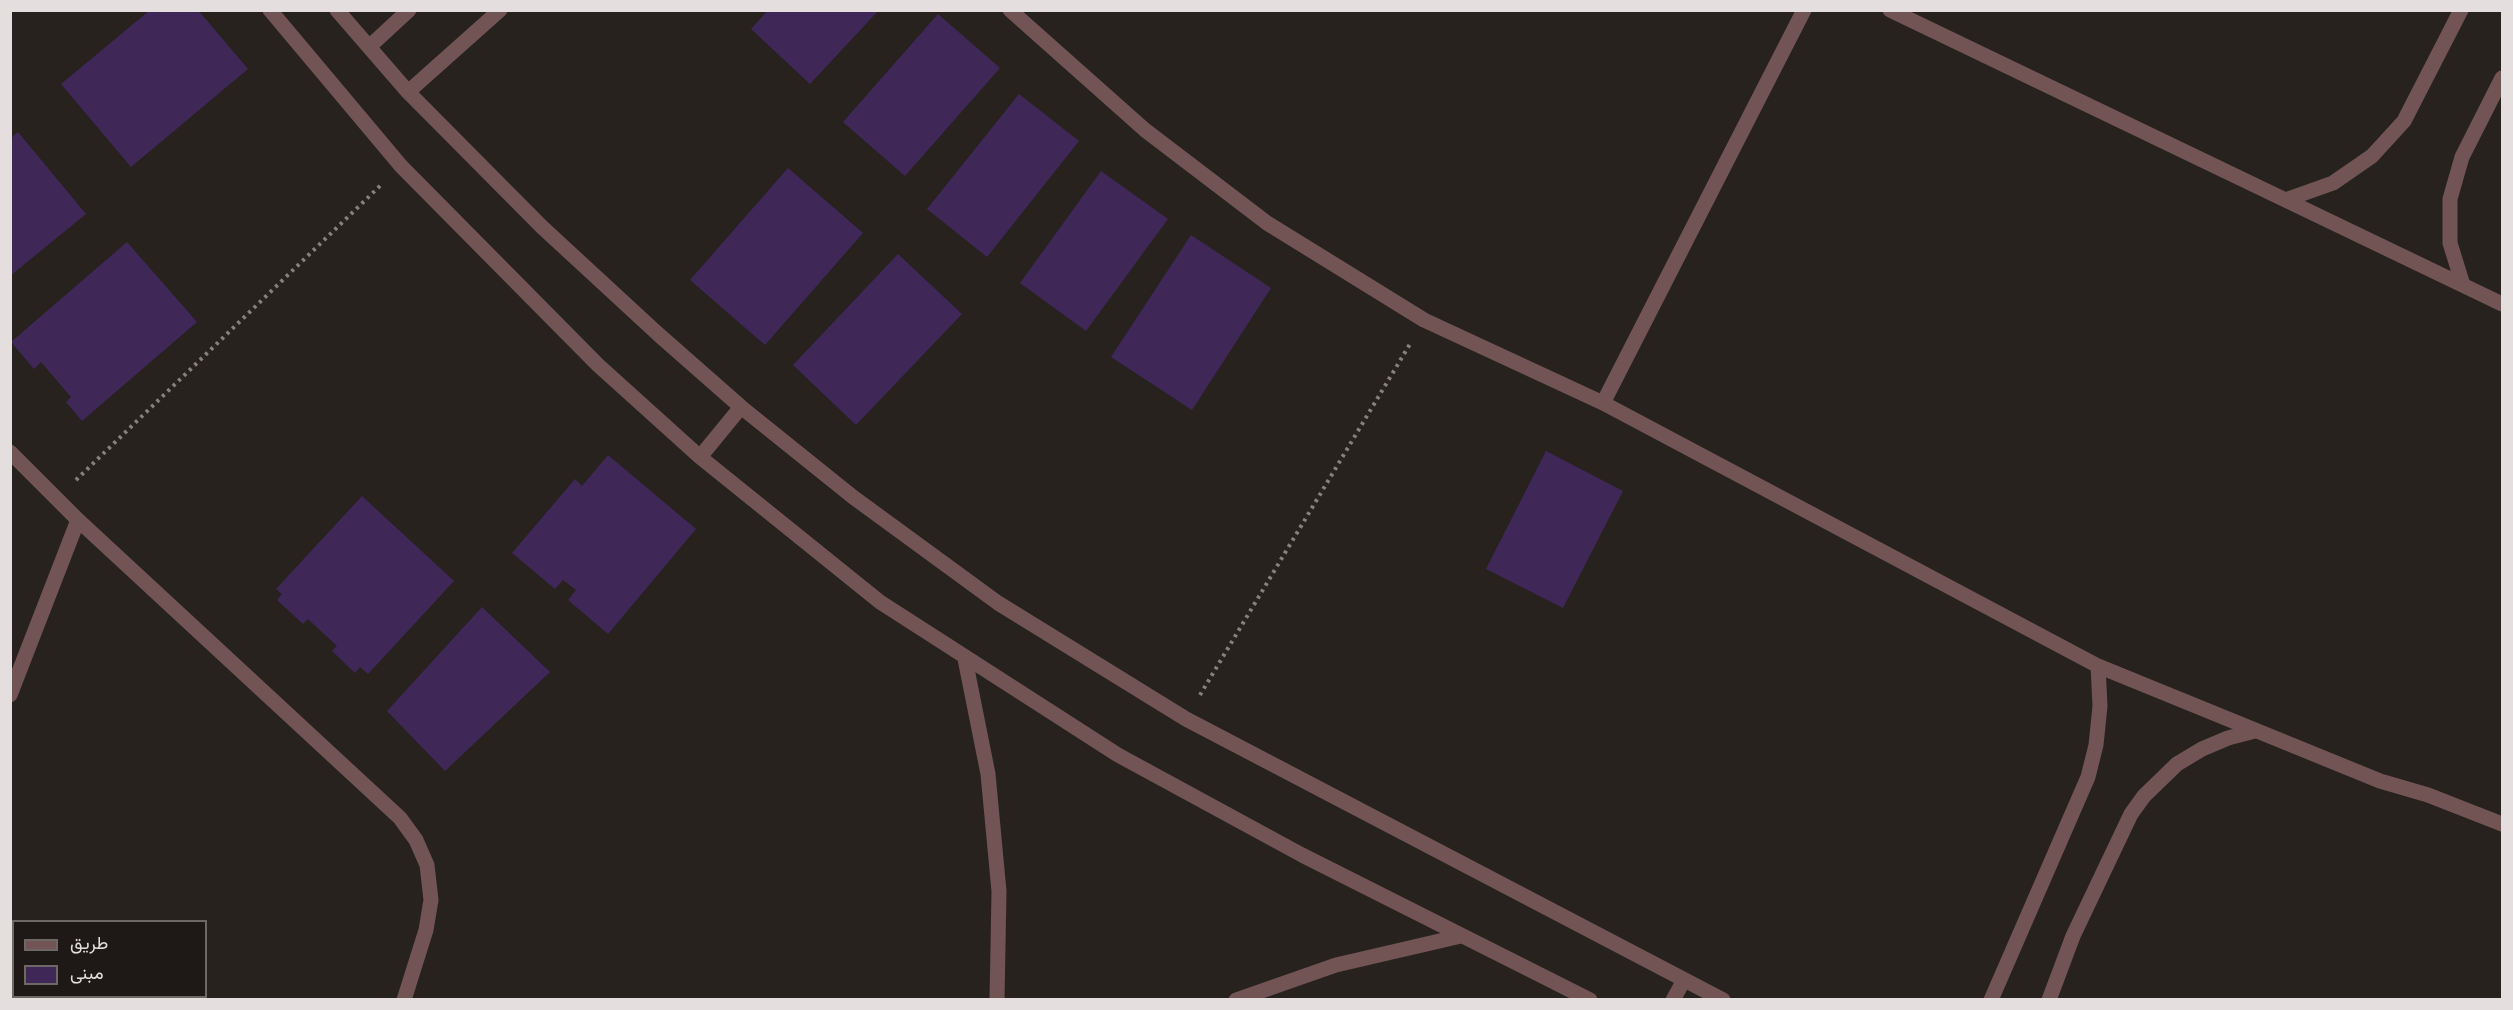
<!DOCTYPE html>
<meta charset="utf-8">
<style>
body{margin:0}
#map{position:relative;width:2513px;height:1010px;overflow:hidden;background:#28221f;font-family:Bitter,Vazirmatn,serif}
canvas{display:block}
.frame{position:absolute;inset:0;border:12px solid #e4dfde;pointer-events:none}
.legend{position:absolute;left:12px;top:920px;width:195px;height:78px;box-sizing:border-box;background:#1e1816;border:2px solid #6d6866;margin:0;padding:8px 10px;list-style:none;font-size:18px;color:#e4dfde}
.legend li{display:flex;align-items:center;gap:12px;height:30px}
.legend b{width:30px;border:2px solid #6d6866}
</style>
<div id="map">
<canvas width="2513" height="1010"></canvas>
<div class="frame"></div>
<ul class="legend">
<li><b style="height:8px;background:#715453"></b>طريق</li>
<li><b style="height:16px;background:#3f2758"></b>مبنى</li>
</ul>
</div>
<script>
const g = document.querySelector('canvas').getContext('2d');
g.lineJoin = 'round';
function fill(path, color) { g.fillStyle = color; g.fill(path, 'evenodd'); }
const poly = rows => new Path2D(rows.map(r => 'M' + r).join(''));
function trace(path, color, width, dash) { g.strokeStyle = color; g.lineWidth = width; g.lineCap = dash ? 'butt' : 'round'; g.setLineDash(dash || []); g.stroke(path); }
const building = poly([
 [150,10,198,10,248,69,131,167,61,84],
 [768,10,879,10,810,84,751,29],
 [938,14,1000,68,905,176,843,122],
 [1019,94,1079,141,987,257,927,209],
 [18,132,86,214,10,276,10,139],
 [788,168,863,233,765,345,690,280],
 [1101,171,1168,219,1086,331,1020,283],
 [1191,235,1271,288,1192,410,1111,357],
 [127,242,197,322,82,421,66,402,71,397,41,362,34,369,11,342],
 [898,254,962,314,856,425,793,365],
 [1546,451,1623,491,1563,608,1486,569],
 [608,455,696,529,608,634,568,600,576,590,563,580,555,589,512,553,575,479,582,486],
 [362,496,454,581,368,674,360,667,355,673,332,651,337,646,308,619,303,624,277,600,282,594,276,589],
 [482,607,550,672,445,771,387,711]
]);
const path = poly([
 [76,480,383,183],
 [1200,695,1410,344]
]);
const minor = poly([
 [270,10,401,166,598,365,700,457,880,602,1118,755,1302,855,1590,1000],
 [337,10,408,92,542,227,658,334,741,407,853,497,998,603,1186,719,1723,1000],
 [1010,10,1145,130,1267,223,1424,320,1603,403,2098,666,2380,781,2428,795,2502,824],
 [1890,10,2502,304],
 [369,47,409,10],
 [408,92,500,10],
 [2288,199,2333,183,2372,156,2404,121,2461,10],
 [2463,285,2450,243,2450,199,2462,157,2502,78],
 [1603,403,1804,10],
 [10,452,78,520,400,818,416,840,427,865,431,900,426,930,404,1000],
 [700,457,741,407],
 [965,659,988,774,999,891,997,1000],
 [10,695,78,520],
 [1236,1000,1336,965,1461,936],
 [1673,1000,1684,980],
 [1991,1000,2088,777,2096,745,2100,706,2098,666],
 [2049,1000,2073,936,2131,814,2144,796,2177,764,2202,749,2228,738,2255,731]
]);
fill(building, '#3f2758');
trace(path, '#86807e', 4, [3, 4.5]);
trace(minor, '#715453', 15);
</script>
